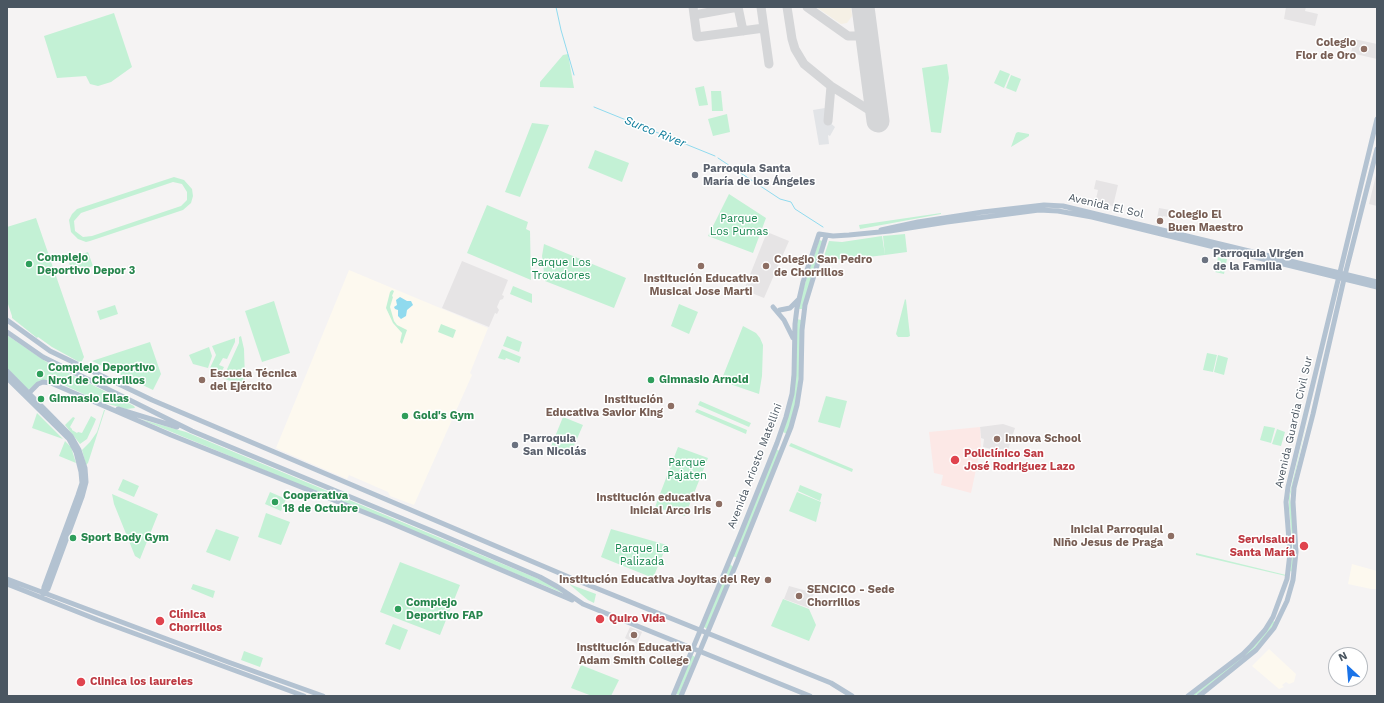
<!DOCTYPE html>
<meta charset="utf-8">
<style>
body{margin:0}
#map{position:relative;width:1384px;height:703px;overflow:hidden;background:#f5f3f3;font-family:"Work Sans",sans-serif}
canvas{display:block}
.frame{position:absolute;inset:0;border:8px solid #4a5661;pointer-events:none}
.north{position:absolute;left:1328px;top:647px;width:40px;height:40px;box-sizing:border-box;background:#fff;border:1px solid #b7bbc0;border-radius:50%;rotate:334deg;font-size:11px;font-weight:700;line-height:16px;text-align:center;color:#4a5661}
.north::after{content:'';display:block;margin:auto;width:14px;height:18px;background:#1a73e8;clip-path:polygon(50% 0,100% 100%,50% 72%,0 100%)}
</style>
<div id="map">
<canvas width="1384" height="703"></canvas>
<div class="frame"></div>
<div class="north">N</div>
</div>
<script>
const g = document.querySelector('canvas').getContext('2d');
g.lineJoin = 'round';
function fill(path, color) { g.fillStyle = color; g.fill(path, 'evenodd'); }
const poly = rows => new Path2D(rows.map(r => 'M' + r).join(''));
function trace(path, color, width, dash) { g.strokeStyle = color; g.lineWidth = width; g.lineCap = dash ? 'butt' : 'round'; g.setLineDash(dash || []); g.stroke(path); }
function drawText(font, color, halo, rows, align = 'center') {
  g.font = font + ' "Work Sans",sans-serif'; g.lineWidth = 3; g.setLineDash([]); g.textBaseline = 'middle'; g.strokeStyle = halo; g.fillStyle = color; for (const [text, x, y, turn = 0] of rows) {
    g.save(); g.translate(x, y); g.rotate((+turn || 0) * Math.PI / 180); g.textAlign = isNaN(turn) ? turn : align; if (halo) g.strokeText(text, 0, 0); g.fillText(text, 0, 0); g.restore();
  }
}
const commercial = poly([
 [349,270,488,328,470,373,472,375,414,505,390,496,388,492,349,475,347,479,280,450,276,448],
 [1352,564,1377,571,1377,589,1371,589,1348,584],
 [1269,649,1296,674,1294,682,1289,684,1286,682,1282,685,1284,687,1279,689,1252,666]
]);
const education = poly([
 [1286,7,1306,7,1305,11,1318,14,1315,26,1284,19],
 [1354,39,1377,44,1377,59,1351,53],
 [1377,171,1377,206,1369,204],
 [1096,180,1118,185,1113,206,1108,205,1107,211,1094,208,1098,190,1094,189],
 [1159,208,1170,210,1168,217,1163,216,1161,225,1156,224],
 [767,232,789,241,764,298,744,290],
 [462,261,508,280,502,295,504,296,503,299,500,300,497,307,499,310,497,314,495,313,489,327,442,308],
 [1003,424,1015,428,1007,453,983,447,984,439,981,438,980,427],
 [789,586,814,593,809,608,784,599],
 [630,627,642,632,637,644,625,638]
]);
const medical = poly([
 [980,427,981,446,971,493,941,485,943,475,934,473,929,432]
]);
const airport = poly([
 [825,108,827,120,835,127,830,136,828,135,829,144,819,145,813,110]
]);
const green = poly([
 [114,13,132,67,111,82,98,86,90,84,86,76,57,78,44,36],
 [568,54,574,88,540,87,540,82,563,55],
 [947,64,949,78,941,133,931,132,922,68],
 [1000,70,1010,74,1004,88,994,83],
 [1011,75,1021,79,1016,92,1006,88],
 [704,86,708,105,699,106,695,88],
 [711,91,721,91,723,111,712,111],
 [727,114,730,132,713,136,708,119],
 [532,123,549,125,520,197,505,192],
 [1018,132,1029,134,1029,136,1011,147,1016,133],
 [595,150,629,163,622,182,588,168],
 [174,177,184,180,192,189,193,196,191,203,183,210,90,241,86,242,78,239,71,232,69,220,72,214,77,209],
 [173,182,182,184,187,192,187,200,181,206,92,236,83,237,75,231,74,221,81,213],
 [729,194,766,218,753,253,708,236],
 [487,205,528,222,526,229,530,231,531,280,467,253],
 [941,213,941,214,860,229,859,225],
 [36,218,84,357,81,363,52,347,38,337,37,338,12,318,12,316,7,301,7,227],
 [905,234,907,252,885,255,883,236],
 [882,236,885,255,843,260,824,256,829,241,842,242],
 [819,240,823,241,802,309,798,309,802,293],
 [544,244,626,278,614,308,545,281,542,256],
 [88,252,93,266,72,273,68,259],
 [1218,257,1227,259,1224,274,1215,272],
 [513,286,532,294,532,303,510,294],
 [392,290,394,291,392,296,393,297,390,307,394,321,397,325,407,330,402,344,400,342,402,333,393,323,386,308,390,292],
 [905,299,906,300,910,336,908,337,898,337,896,334],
 [274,301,290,353,262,362,245,311],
 [679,304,698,312,689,334,671,326],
 [115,305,118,314,100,320,97,311],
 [797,319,801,320,800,368,796,402,787,434,783,432,788,416],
 [441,324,456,330,453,338,438,332],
 [743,326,756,333,760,338,763,345,762,376,759,394,721,381],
 [7,335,45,361,134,406,135,408,126,409,101,402,51,379,39,381,28,390,7,368],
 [241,336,244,349,245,380,237,384,223,378,239,343,239,337],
 [507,336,522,342,519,352,503,346],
 [235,338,235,342,227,359,223,358,219,365,224,367,220,375,209,370,216,355,212,346],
 [150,342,161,374,153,390,92,361],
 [209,347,212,356,208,368,193,364,189,355],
 [502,349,521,357,519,363,506,358,505,360,498,358],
 [1207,353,1217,355,1213,372,1203,370],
 [1218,355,1228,358,1224,375,1214,372],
 [826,396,847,401,840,428,818,422],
 [700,401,751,423,749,427,698,405],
 [697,409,747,430,746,434,695,412],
 [104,410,105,410,88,463,86,465,82,450,90,442,97,432],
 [37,413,63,439,32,428],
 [91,416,96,419,94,424,87,439,80,444,65,425,73,417,75,418,70,427,72,429,72,430,77,433,78,432,82,433],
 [563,417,583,425,570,455,550,449],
 [1308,417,1290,496,1295,542,1293,572,1290,571,1293,549,1289,508,1289,496],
 [140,419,186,432,546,582,565,594],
 [1264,426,1275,428,1271,443,1260,440],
 [1277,429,1285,432,1281,446,1272,444],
 [65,441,71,447,76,463,59,456],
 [791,443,853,469,852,472,789,446],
 [678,447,708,458,685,516,655,507],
 [776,449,780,451,737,558,733,556],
 [123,479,139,486,134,497,118,490],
 [800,485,822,494,820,501,798,491],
 [270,492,286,499,281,511,265,504],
 [797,492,821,502,816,522,789,511],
 [112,494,158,514,140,559,135,556,114,504],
 [266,513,290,522,281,545,258,537],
 [216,529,239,537,230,561,206,552],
 [611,529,667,545,653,578,601,557],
 [1196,553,1286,575,1286,576,1196,555],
 [400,562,460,585,440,635,380,612],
 [730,564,733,567,707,629,704,627],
 [193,584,215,591,213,598,191,589],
 [569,584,596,594,594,603,588,600],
 [783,599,809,609,816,625,809,641,771,626],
 [1273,621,1275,622,1267,634,1249,654,1195,696,1191,696,1248,652],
 [393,624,408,630,400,650,385,644],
 [244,651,263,658,260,667,241,660],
 [692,655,695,657,679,695,676,694],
 [581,665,619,680,611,696,592,696,571,688]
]);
const sand = poly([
 [816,7,851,7,852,16,847,23,841,24]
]);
const water = poly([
 [400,297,407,301,411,301,413,305,407,310,406,316,401,319,398,316,398,310,395,309,394,307,397,305,396,300]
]);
const stream = poly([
 [556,7,561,30,574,75],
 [594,107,715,156],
 [718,158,780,199,791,202,795,209,823,227]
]);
const taxiway = poly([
 [693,7,697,37,764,28],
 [738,7,743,31],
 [761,7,769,64],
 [787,7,792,39,795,49,804,64,831,86,877,115],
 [807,7,848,36,859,36,866,27],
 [694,15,738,7],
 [828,121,831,86]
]);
const runway = poly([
 [863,7,878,121]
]);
const major = poly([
 [881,230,918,222,983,212,1044,205,1063,206,1377,282],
 [773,307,784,320,793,338],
 [780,310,790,308,798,300],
 [7,320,50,351,152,400,571,578,831,683,852,696],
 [7,332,43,357,192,431,437,533,540,577,558,587,583,604,810,696],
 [7,371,71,436,79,450,85,468,86,482,82,497,48,589,43,592],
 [7,378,69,439,76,452,81,472,82,483,78,495,44,587,43,594],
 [26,396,38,384,43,382,51,383,171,435,386,521,572,600],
 [118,409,177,427],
 [7,579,228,662,323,696],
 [7,584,98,620,304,696],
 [673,696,740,535,777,443,786,417,792,394,794,375,795,324,797,308,803,282,819,234,833,236,849,235,890,231,947,222,1039,210,1058,211,1092,217,1377,287],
 [681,696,737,562,791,427,797,405,801,379,802,330,805,305,826,236],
 [1188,696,1243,654,1251,646,1265,630,1273,617,1287,579,1290,553,1286,502,1288,487,1377,119],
 [1199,696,1256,650,1274,628,1287,601,1293,580,1296,552,1293,502,1294,488,1313,414,1344,279,1377,149]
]);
const markers = [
 [1364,49,4,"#8d6e63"],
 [695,175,4,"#6b7280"],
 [1160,221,4,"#8d6e63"],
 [1205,260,4,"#6b7280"],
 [29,264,4,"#2e9e5b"],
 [701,266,4,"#8d6e63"],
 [766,266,4,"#8d6e63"],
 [40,374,4,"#2e9e5b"],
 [202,380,4,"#8d6e63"],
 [651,380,4,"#2e9e5b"],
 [41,399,4,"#2e9e5b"],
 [671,406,4,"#8d6e63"],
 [405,416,4,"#2e9e5b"],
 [997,439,4,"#8d6e63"],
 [515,445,4,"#6b7280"],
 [955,460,5,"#e0444e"],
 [275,502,4,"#2e9e5b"],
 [719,504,4,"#8d6e63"],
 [1171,536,4,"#8d6e63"],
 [73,538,4,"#2e9e5b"],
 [1304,546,5,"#e0444e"],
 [768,580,4,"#8d6e63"],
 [799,596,4,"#8d6e63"],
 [398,609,4,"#2e9e5b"],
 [600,619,5,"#e0444e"],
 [160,621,5,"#e0444e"],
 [634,635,4,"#8d6e63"],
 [81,682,5,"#e0444e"]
];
const educationNames = [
 ["Colegio",1356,43],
 ["Flor de Oro",1356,56],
 ["Colegio El",1168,215,"left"],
 ["Buen Maestro",1168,228,"left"],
 ["Colegio San Pedro",774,260,"left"],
 ["de Chorrillos",774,273,"left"],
 ["Institución Educativa",701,279,"center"],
 ["Musical Jose Marti",701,292,"center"],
 ["Escuela Técnica",210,374,"left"],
 ["del Ejército",210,387,"left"],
 ["Institución",663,400],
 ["Educativa Savior King",663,413],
 ["Innova School",1005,439,"left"],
 ["Institución educativa",711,498],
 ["inicial Arco Iris",711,511],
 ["Inicial Parroquial",1163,530],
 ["Niño Jesus de Praga",1163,543],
 ["Institución Educativa Joyitas del Rey",760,580],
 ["SENCICO - Sede",807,590,"left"],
 ["Chorrillos",807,603,"left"],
 ["Institución Educativa",634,648,"center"],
 ["Adam Smith College",634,661,"center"]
];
const worshipNames = [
 ["Parroquia Santa",703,169],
 ["María de los Ángeles",703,182],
 ["Parroquia Virgen",1213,254],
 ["de la Familia",1213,267],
 ["Parroquia",523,439],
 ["San Nicolás",523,452]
];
const streetNames = [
 ["Avenida El Sol",1106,206,13],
 ["Avenida Guardia Civil Sur",1294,422,-77],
 ["Avenida Ariosto Matellini",755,466,-69]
];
const parkNames = [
 ["Parque",739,219],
 ["Los Pumas",739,232],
 ["Parque Los",561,263],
 ["Trovadores",561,276],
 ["Parque",687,463],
 ["Pajaten",687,476],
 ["Parque La",642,549],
 ["Palizada",642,562]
];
const leisureNames = [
 ["Complejo",37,258],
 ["Deportivo Depor 3",37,271],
 ["Complejo Deportivo",48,368],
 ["Nro1 de Chorrillos",48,381],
 ["Gimnasio Arnold",659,380],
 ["Gimnasio Ellas",49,399],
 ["Gold's Gym",413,416],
 ["Cooperativa",283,496],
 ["18 de Octubre",283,509],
 ["Sport Body Gym",81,538],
 ["Complejo",406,603],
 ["Deportivo FAP",406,616]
];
const healthNames = [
 ["Policlínico San",964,454],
 ["José Rodriguez Lazo",964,467],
 ["Servisalud",1295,540,"right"],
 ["Santa María",1295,553,"right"],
 ["Clínica",169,615],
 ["Chorrillos",169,628],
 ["Quiro Vida",609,619],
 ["Clinica los laureles",90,682]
];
const waterNames = [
 ["Surco River",655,132,22]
];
fill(commercial, '#fdf9ef');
fill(education, '#e6e4e5');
fill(medical, '#fce8e6');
fill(airport, '#e2e4e7');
fill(green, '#c3f1d5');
fill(sand, '#f5f0e5');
fill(water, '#90daee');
trace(stream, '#90daee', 1);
trace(taxiway, '#d5d6d8', 9);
trace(runway, '#d5d6d8', 23);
trace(major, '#b3c2d1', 5);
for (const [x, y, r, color] of markers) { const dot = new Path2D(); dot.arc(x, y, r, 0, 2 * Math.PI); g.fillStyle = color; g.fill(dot); trace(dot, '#fff', 1.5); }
drawText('bold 11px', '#785e54', '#fff', educationNames, 'right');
drawText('bold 11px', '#5b616d', '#fff', worshipNames, 'left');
drawText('11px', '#4a5661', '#fff', streetNames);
drawText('11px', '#17864f', '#fff', parkNames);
drawText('bold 11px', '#27864d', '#fff', leisureNames, 'left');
drawText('bold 11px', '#be3a42', '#fff', healthNames, 'left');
drawText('italic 12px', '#0c7c9b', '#fff', waterNames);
</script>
